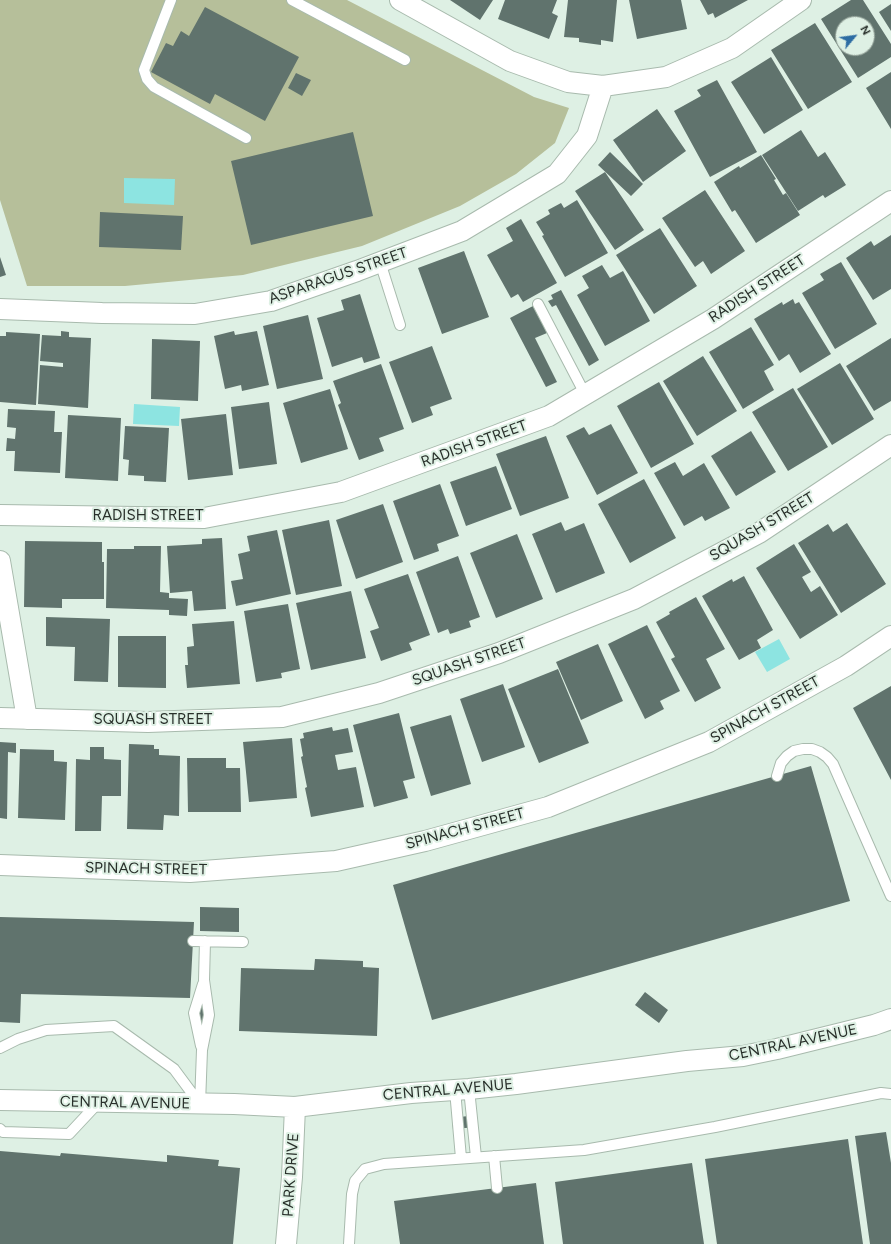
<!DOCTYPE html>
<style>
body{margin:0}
#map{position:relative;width:891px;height:1244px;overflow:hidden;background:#def0e4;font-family:Figtree,sans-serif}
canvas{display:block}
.north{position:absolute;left:835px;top:16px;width:40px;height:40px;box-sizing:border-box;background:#def0e4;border:1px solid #95a39a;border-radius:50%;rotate:61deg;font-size:11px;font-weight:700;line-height:16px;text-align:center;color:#282f2a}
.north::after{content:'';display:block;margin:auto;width:14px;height:18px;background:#2d6ca3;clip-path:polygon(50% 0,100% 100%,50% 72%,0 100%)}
</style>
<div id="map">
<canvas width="891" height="1244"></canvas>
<div class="north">N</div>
</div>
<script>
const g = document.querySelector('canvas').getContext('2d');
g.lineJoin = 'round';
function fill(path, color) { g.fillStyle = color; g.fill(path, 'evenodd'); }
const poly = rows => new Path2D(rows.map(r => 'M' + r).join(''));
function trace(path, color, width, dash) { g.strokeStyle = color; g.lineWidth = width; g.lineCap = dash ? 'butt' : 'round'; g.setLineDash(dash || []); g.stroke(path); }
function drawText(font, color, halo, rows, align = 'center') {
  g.font = font + ' Figtree,sans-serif'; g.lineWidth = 4; g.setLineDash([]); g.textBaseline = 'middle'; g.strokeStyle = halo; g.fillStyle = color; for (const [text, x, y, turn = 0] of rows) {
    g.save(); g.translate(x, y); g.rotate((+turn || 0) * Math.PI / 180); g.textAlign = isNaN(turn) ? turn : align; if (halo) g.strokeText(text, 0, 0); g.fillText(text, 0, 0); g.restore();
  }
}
const green = poly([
 [0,0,347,0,534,97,569,108,555,143,516,174,460,206,362,246,243,275,125,286,27,286,0,200]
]);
const water = poly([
 [124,178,175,179,174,205,124,203],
 [134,404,180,407,179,426,133,424],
 [779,639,790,659,767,672,755,652]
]);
const building = poly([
 [450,0,493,0,480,20],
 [505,0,557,0,552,13,558,16,549,39,498,19],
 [568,0,617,0,613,42,601,40,601,45,579,42,579,38,564,37],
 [629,0,681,0,687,29,637,39],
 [700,0,748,0,715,18,713,13,708,15],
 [851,0,863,0,891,44,891,57,858,78,821,19],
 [843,24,867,24,867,48,843,48],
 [891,4,891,31,879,12],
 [205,7,299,57,265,121,215,94,210,104,151,72,166,43,173,46,181,31,189,36],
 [815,23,852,82,808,109,771,50],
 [771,57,803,110,764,134,731,82],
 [891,72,891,129,866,88],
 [296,73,311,80,302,96,288,88],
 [717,80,757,152,710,177,674,111,701,96,697,90],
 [657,109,686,151,643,182,613,140],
 [801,130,818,157,825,152,846,185,825,198,823,195,798,211,762,155],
 [353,132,373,216,251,245,231,161],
 [610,152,643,184,631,196,598,165],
 [761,155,776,179,774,180,783,195,786,193,800,215,756,243,735,210,732,212,714,182,739,166,740,168],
 [605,172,644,230,615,250,575,191],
 [705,190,745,251,711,274,703,261,695,267,662,218],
 [577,200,608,253,565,277,542,236,544,235,536,222,550,214,548,210,561,203,564,208],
 [100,212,183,216,181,250,99,247],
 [521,219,557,283,523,302,518,294,511,298,487,255,513,241,506,228],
 [660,228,697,286,654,314,616,255],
 [891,235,891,289,873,300,846,258,871,241,874,246],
 [464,251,489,317,442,334,418,268],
 [0,257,6,275,0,277],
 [841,262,877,324,835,349,802,293,824,280,820,274],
 [602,265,610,278,623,271,650,321,605,346,577,295,589,288,582,276],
 [561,290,599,360,589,366,556,305,552,307,548,301,553,299,551,295],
 [360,294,380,358,364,363,362,357,332,367,317,318,344,310,341,300],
 [793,299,795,304,799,302,831,354,800,373,789,354,779,361,754,319,782,302,783,305],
 [533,306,547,333,535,338,557,382,546,387,510,318],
 [308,315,323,379,277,389,263,326],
 [751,327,774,365,764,371,774,390,743,409,709,352],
 [61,331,69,332,69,337,91,338,88,408,38,404,40,365,63,367,63,363,40,361,42,335,61,336],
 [234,331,235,335,257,331,269,385,242,391,241,385,225,389,214,336],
 [6,332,40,334,36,405,0,402,0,336,6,336],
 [891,338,891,401,874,411,846,366],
 [152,339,200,341,198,401,151,399],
 [432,346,452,399,430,407,433,415,412,423,389,362],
 [703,356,737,411,697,436,663,381],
 [840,363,874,419,832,445,797,389],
 [381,364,404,429,379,438,384,451,359,460,338,405,341,403,333,381],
 [659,382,694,444,651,468,617,406],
 [793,388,828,447,788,471,752,412],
 [330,389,348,449,301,463,283,403],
 [269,402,277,464,239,469,231,407],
 [8,409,55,411,54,432,62,432,60,473,14,471,15,451,6,451,7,438,15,439,16,428,7,427],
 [226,414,233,475,188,480,181,419],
 [68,415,121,418,118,481,65,478],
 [611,424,638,473,597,495,566,436,584,427,589,435],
 [125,426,169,428,166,482,144,481,144,476,128,475,129,460,123,459],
 [751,431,776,472,736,496,711,456],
 [546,436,569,498,520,516,496,454],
 [675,462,683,476,704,463,730,508,705,521,702,516,684,526,654,473],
 [496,466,512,509,466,526,450,482],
 [644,479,676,538,630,563,598,504],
 [440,484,459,536,437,544,439,551,414,560,393,501],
 [383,504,403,562,356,579,336,520],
 [329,520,342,586,296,595,282,530],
 [561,522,565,531,584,523,605,573,556,593,532,534],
 [847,523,886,584,841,613,798,543,828,524,833,532],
 [277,530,291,594,236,606,231,581,243,579,238,554,250,551,247,536],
 [517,534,543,599,496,618,470,553],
 [222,538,226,609,194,611,192,591,170,593,167,546,202,544,202,539],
 [25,541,102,542,102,562,104,562,104,599,62,599,62,608,24,607],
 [794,544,811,572,802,577,811,592,820,586,838,615,800,639,756,568],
 [134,546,161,546,160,592,169,593,169,598,188,599,187,616,169,615,169,610,106,608,107,549,134,549],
 [458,556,480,617,469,621,471,627,450,634,448,629,438,633,416,572],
 [408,574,430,635,409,643,412,650,381,661,370,631,379,628,364,589],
 [744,576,773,630,757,640,761,648,739,660,702,596,732,579,733,582],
 [351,591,366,658,311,670,296,603],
 [696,597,725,649,706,659,721,688,695,702,671,659,675,657,656,622,670,614,669,612],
 [288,604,300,669,281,673,282,678,256,682,244,611],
 [46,617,110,619,108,682,74,681,75,647,46,646],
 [234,621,240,684,187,688,185,665,188,665,187,647,194,646,192,624],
 [647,625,680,691,660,701,664,709,645,719,608,644],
 [118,636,166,636,166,688,118,687],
 [598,644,623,701,581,720,556,662],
 [558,669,589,743,539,763,508,689],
 [503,684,525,747,482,762,460,699],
 [891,686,891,780,853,708],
 [399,713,415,778,403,781,408,798,374,807,353,725],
 [451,715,471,784,431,796,410,727],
 [332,727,333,731,348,728,353,752,335,755,338,770,356,767,364,807,311,817,305,788,307,787,301,757,303,756,300,739,304,738,303,733],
 [292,738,297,798,249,802,243,742],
 [0,742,16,743,16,753,8,752,7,819,0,818],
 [129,744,154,745,154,749,159,749,159,755,180,756,179,816,164,815,163,830,127,829],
 [90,747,104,747,104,759,121,760,121,796,102,796,101,831,75,831,76,759,90,760],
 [20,749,54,750,54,761,67,762,65,820,18,818],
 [187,758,226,758,226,768,240,768,241,812,188,812],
 [811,766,850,901,432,1020,393,885],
 [200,907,239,908,239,932,200,931],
 [0,917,194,922,190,998,21,994,20,1023,0,1022],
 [315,959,363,961,363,967,379,968,377,1036,239,1031,241,968,314,970],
 [645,992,668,1010,659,1023,635,1005],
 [199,1003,205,1004,205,1023,198,1023],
 [476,1115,477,1127,453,1129,452,1118],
 [886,1132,891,1163,891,1244,870,1244,855,1136],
 [848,1139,863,1244,717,1244,705,1159],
 [0,1151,60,1156,61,1153,167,1162,167,1155,219,1160,218,1166,240,1168,233,1244,0,1244],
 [692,1163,704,1244,563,1244,555,1182],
 [536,1183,544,1244,400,1244,394,1201]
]);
const service = poly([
 [171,0,144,70,147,79,154,87,246,138],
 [292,0,405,60],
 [380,262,400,325],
 [538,304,585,394],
 [777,776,781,763,787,756,794,751,803,749,812,749,820,752,827,757,833,764,891,896],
 [193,941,243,942],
 [201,1046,194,1013,203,984],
 [0,1048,18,1039,46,1030,114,1026,174,1069,200,1104],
 [469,1089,476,1157],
 [455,1090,461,1158],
 [200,1104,202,1050,209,1015,204,980,205,941],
 [0,1129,3,1132,69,1134,98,1103],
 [494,1156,497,1188],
 [349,1244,352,1194,355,1181,365,1169,384,1164,584,1150,715,1127,881,1093,891,1094]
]);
const minor = poly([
 [400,0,510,61,568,82,603,86,666,77,732,48,801,0],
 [0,309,102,313,195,314,271,301,357,271,462,231,557,174,587,136,603,86],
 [0,515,204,518,341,492,549,416,713,319,891,201],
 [0,561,27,719],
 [0,718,148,722,282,717,379,693,499,653,634,599,759,533,891,445],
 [0,865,190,872,336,861,425,841,548,807,709,742,846,666,891,636],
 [0,1100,234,1104,295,1107,411,1093,469,1089,516,1084,687,1061,743,1056,777,1049,874,1025,891,1019],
 [286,1244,292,1177,295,1107]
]);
const streetNames = [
 ["ASPARAGUS STREET",338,276,-19],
 ["RADISH STREET",757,289,-33],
 ["RADISH STREET",474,444,-20],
 ["RADISH STREET",148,516],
 ["SQUASH STREET",762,527,-31],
 ["SQUASH STREET",469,662,-19],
 ["SPINACH STREET",765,710,-29],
 ["SQUASH STREET",153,720],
 ["SPINACH STREET",465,829,-15],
 ["SPINACH STREET",146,869,1],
 ["CENTRAL AVENUE",793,1043,-12],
 ["CENTRAL AVENUE",448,1090,-5],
 ["CENTRAL AVENUE",125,1103,1],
 ["PARK DRIVE",291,1175,-86]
];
fill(green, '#b6bf9a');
fill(water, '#8de4e1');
fill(building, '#60736d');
trace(service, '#a8baad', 12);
trace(minor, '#a8baad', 22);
trace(service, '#fff', 10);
trace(minor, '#fff', 20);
drawText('15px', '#282f2a', '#def0e4', streetNames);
</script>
